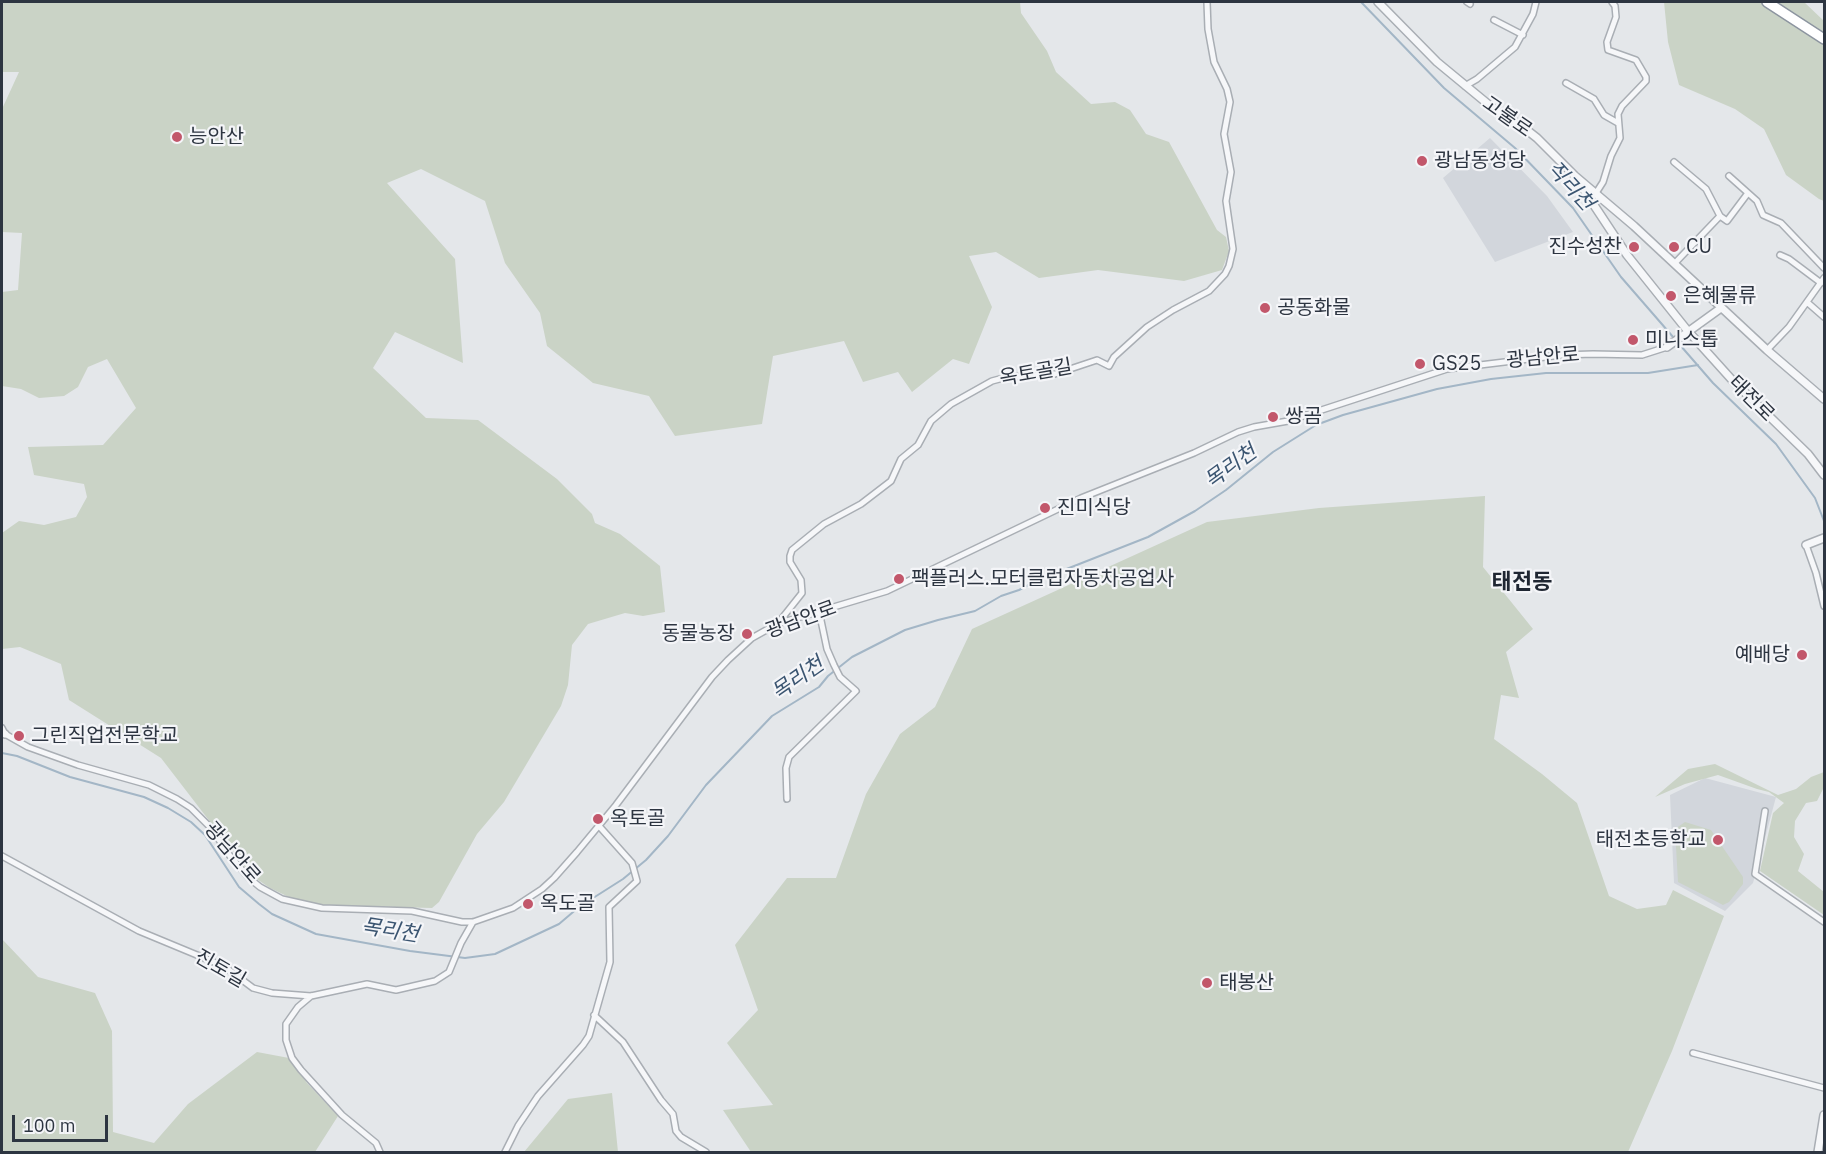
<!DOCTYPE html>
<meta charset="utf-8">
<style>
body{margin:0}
#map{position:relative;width:1826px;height:1154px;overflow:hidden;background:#e4e7ea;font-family:"IBM Plex Sans",sans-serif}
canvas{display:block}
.frame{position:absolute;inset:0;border:3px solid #2d3541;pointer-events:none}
.scale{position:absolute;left:12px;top:1115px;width:96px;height:27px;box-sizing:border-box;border:3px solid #2d3541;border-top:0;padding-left:8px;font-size:18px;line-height:21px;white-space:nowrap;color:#2d3541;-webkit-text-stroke:4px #f4f5f8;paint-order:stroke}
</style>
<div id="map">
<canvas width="1826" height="1154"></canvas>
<div class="frame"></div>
<div class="scale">100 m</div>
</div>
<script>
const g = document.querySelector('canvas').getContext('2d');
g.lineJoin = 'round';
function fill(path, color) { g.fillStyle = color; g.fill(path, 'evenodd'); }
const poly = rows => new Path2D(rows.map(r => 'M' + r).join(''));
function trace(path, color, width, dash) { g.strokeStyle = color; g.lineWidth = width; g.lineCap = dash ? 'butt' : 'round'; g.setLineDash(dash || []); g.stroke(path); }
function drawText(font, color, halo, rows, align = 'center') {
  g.font = font + ' "IBM Plex Sans","Noto Sans KR",sans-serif'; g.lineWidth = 4.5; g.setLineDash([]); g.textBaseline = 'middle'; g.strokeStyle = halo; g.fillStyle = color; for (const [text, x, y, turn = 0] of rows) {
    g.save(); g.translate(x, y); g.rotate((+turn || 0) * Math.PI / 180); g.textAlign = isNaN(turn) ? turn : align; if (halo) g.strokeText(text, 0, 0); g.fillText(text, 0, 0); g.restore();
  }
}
const built = poly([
 [1490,138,1547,196,1573,232,1495,262,1443,178],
 [1705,778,1776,797,1753,883,1725,911,1674,883,1670,795]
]);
const green = poly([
 [2,2,1020,2,1021,13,1047,51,1056,72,1091,104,1115,102,1130,110,1146,134,1169,142,1217,230,1226,237,1229,251,1222,270,1184,281,1098,270,1039,278,996,252,969,256,992,307,969,364,953,359,912,392,898,372,863,382,844,341,773,356,762,424,675,436,649,396,593,383,547,346,540,313,505,263,485,201,421,169,387,183,455,259,463,363,395,332,373,368,426,418,478,420,557,479,592,514,595,523,620,534,660,566,665,612,643,616,625,613,588,624,572,645,568,685,561,706,504,802,477,834,439,902,432,908,320,905,293,899,270,888,251,875,161,758,69,700,61,664,20,647,2,649,2,533,19,521,44,525,76,517,87,497,84,484,34,475,28,447,103,445,136,408,107,359,88,367,78,387,64,396,39,398,21,389,2,386,2,292,18,290,22,233,2,232,2,109,19,72,2,72],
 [1664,2,1804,2,1824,21,1824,201,1819,199,1786,175,1764,129,1735,109,1679,85,1668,42],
 [1485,496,1483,567,1533,629,1506,652,1519,698,1501,695,1494,739,1542,774,1577,803,1609,896,1637,909,1666,905,1673,890,1724,916,1672,1051,1628,1152,751,1152,723,1110,773,1105,727,1043,758,1010,735,945,787,878,836,878,866,794,900,734,935,707,972,629,1207,522,1319,508],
 [1715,764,1778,795,1796,789,1811,777,1824,772,1824,787,1817,801,1806,803,1795,821,1794,837,1804,854,1798,871,1824,892,1824,915,1760,871,1773,813,1784,803,1769,792,1757,789,1718,775,1685,784,1655,797,1688,769],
 [1685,822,1711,830,1743,877,1743,884,1729,902,1723,905,1678,882,1675,829],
 [2,939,38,977,95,993,112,1031,113,1132,154,1143,188,1104,257,1052,289,1058,307,1083,338,1116,315,1152,2,1152],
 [612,1093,618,1152,524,1152,568,1099]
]);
const stream = poly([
 [1361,2,1444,88,1515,148,1573,208,1621,277,1713,383,1776,444,1815,498,1824,521],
 [2,753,17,756,70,777,144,797,168,808,191,822,205,835,239,887,259,904,272,914,316,934,410,951,465,958,495,954,559,924,579,907,623,879,646,860,668,836,706,785,772,716,819,687,828,676,852,657,905,630,938,620,975,611,1001,596,1019,590,1036,581,1148,537,1195,511,1226,490,1273,452,1316,425,1343,415,1437,389,1491,379,1546,373,1648,373,1698,365]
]);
const minor = poly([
 [1467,2,1470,4],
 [1494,20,1523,35],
 [1566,83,1594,99,1604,115,1618,123],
 [1465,86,1477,79,1515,47,1533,14,1536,2],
 [1674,162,1706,189,1720,216,1727,221,1748,193],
 [1729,176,1757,201,1763,215,1781,223,1824,268],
 [1596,193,1603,182,1611,156,1620,138,1618,114,1622,106,1646,81,1646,77,1636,60,1608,50,1607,42,1616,17,1615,6,1612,2],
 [1780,255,1789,259,1821,283],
 [1675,263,1720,216],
 [1808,303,1824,317],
 [1767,350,1789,327,1824,278],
 [1806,545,1816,573,1824,606],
 [779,622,802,593,801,580,790,562,790,556,792,550,824,524,861,504,891,481,901,459,918,445,931,421,951,404,992,381,1007,377,1055,374,1097,360,1109,366,1114,357,1147,327,1173,310,1209,291,1225,274,1229,266,1233,249,1226,201,1231,172,1224,134,1230,102,1227,89,1214,62,1208,29,1207,2],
 [2,728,5,734,28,747,78,765,149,785,177,799,191,808,211,828,230,856,249,878,260,887,282,899,322,908,412,911,462,922,473,922,513,908,542,889,554,878,577,852,616,805,712,677,728,660,752,638,777,624,887,591,1081,498,1194,453,1238,432,1254,427,1288,421,1447,369,1562,355,1593,354,1642,355,1667,347],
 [787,799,786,768,789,757,856,691,840,677,834,665,827,649,819,611],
 [1765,811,1755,874,1824,922],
 [2,856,139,931,209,960,225,967,253,988,272,993,311,996,367,984,396,990,435,981,449,972,461,943,473,922],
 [311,996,298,1007,286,1024,286,1040,292,1058,301,1070,342,1115,376,1143,380,1152],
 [594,1015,623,1042,661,1100,673,1114,676,1131,681,1137,706,1152],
 [1693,1053,1824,1088],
 [505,1152,518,1126,538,1096,583,1045,589,1036,610,962,609,907,637,881,632,863,599,826]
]);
const tertiary = poly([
 [1378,2,1437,62,1494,109,1523,127,1537,138,1575,176,1634,226,1767,350,1824,399],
 [1580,184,1627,255,1687,330,1733,381,1808,454,1824,475],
 [1667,347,1721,308],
 [1806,545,1824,538],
 [2,733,5,734],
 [1818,1152,1824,1115]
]);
const trunk = poly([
 [1767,2,1824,39]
]);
const markers = [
 [177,137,6,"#c2576b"],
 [1422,161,6,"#c2576b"],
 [1634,247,6,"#c2576b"],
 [1674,247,6,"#c2576b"],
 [1671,296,6,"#c2576b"],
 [1265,308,6,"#c2576b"],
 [1633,340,6,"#c2576b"],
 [1420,364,6,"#c2576b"],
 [1273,417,6,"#c2576b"],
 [1045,508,6,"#c2576b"],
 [899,579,6,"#c2576b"],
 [747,634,6,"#c2576b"],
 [1802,655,6,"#c2576b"],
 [19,736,6,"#c2576b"],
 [598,819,6,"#c2576b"],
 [1718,840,6,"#c2576b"],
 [528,904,6,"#c2576b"],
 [1207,983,6,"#c2576b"]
];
const streetNames = [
 ["고불로",1507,117,35],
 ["광남안로",1543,358,-5],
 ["옥토골길",1036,373,-10],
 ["태전로",1751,399,45],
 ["광남안로",801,620,-20],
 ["광남안로",232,853,49],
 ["진토길",220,969,30]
];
const poiNames = [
 ["능안산",189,137],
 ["광남동성당",1434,161],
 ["진수성찬",1622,247,"right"],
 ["CU",1686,247],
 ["은혜물류",1683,296],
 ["공동화물",1277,308],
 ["미니스톱",1645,340],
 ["GS25",1432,364],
 ["쌍곰",1285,417],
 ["진미식당",1057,508],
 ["팩플러스.모터클럽자동차공업사",911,579],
 ["동물농장",735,634,"right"],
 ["예배당",1790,655,"right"],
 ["그린직업전문학교",31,736],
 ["옥토골",610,819],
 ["태전초등학교",1706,840,"right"],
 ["옥도골",540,904],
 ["태봉산",1219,983]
];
const waterNames = [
 ["직리천",1570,186,48],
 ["목리천",1231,467,-36],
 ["목리천",798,679,-35],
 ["목리천",390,931,9]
];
const quarterNames = [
 ["태전동",1522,583]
];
fill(built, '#d2d6dc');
fill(green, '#cad3c6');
trace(stream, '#a3b6c6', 2);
trace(minor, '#a9aeb4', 8);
trace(tertiary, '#a9aeb4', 10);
trace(trunk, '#8d95a0', 12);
trace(minor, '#f6f7f9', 5);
trace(tertiary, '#f6f7f9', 7);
trace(trunk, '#fff', 9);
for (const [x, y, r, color] of markers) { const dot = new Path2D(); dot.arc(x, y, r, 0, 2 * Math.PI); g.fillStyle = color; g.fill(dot); trace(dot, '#f4f5f8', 2); }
drawText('20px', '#2d3541', '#f4f5f8', streetNames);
drawText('20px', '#2d3541', '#f4f5f8', poiNames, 'left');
drawText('italic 21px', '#3b5571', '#f4f5f8', waterNames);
drawText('bold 22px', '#1f2632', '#f4f5f8', quarterNames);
</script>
